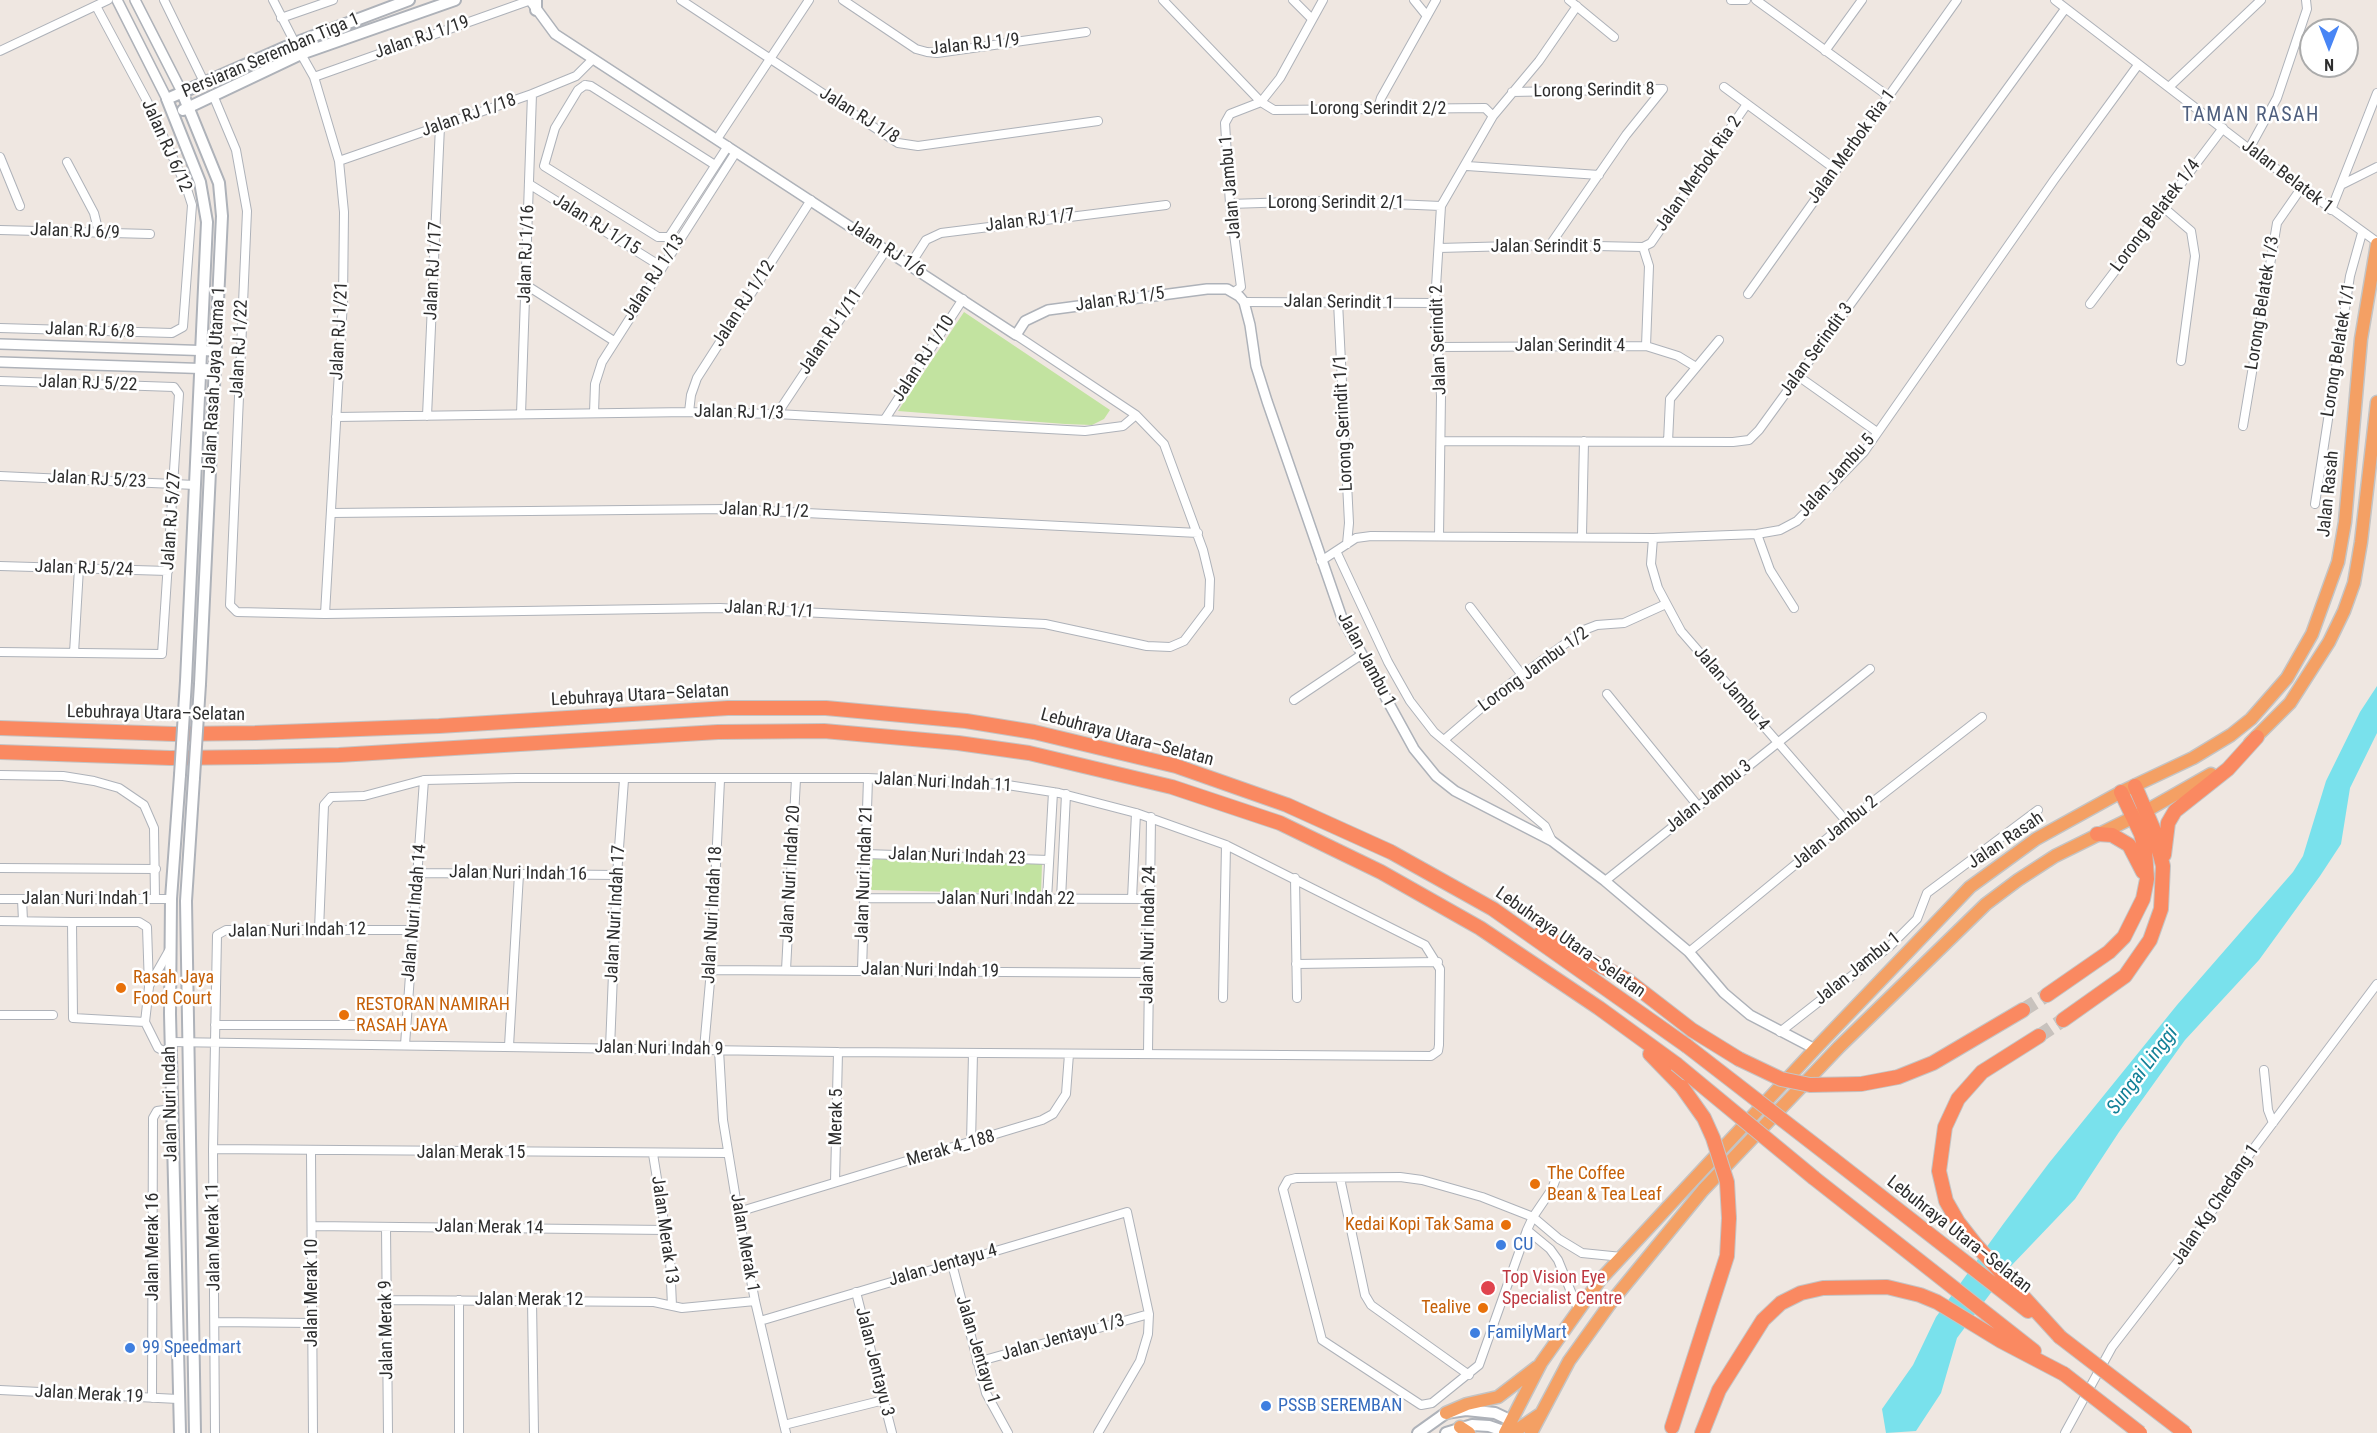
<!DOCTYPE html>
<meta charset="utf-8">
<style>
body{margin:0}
#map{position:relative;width:2377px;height:1433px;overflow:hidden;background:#efe7e1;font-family:"Roboto Condensed",sans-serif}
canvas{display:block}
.north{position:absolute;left:2299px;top:18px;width:60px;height:60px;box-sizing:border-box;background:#fff;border:2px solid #ababab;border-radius:50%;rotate:180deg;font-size:16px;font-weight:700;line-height:24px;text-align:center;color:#2e2e2e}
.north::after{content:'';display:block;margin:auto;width:21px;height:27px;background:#4885f5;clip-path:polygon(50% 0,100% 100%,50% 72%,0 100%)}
</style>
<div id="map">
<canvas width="2377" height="1433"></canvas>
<div class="north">N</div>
</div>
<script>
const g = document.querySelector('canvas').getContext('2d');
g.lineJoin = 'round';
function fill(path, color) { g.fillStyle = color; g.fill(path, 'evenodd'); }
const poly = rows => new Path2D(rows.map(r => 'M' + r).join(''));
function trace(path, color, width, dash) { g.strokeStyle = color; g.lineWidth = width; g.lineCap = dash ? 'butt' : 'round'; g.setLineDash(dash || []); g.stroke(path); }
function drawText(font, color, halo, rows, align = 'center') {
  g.font = font + ' "Roboto Condensed",sans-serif'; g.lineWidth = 5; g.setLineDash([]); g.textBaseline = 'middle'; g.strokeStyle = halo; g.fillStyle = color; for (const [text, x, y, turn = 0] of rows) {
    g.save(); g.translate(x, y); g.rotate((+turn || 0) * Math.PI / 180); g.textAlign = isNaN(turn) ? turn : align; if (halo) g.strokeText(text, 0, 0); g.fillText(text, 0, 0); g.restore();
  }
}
const green = poly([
 [964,312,1110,410,1104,419,1092,425,1065,424,898,411],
 [872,859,1042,863,1041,894,871,890]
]);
const water = poly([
 [2377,686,2377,733,2350,788,2341,844,2320,876,2259,960,2185,1040,2119,1132,2075,1199,2011,1266,1957,1338,1941,1393,1916,1431,1886,1433,1882,1409,1913,1365,1936,1317,2004,1223,2049,1163,2177,1005,2293,872,2303,856,2326,781,2360,712]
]);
const motorwayTunnel = poly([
 [2023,1010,2047,995],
 [2039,1036,2063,1020]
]);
const minor = poly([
 [164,0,204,82],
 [273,0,295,43],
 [681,0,898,143,918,146,1098,121],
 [843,0,916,49,927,52,937,53,1086,32],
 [1163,0,1261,102,1274,110,1485,108,1493,116],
 [1293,0,1311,18],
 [1414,0,1427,16],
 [1569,0,1614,37],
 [1731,0,1746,0],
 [1756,0,1888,96],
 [2055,0,2249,149,2377,242],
 [281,18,333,0],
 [0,51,108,0],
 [1825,51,1862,0],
 [301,54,314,77,339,161,344,212,343,301,325,614],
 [314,77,531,0],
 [585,85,578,90,555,128,544,166,658,237,669,237,728,146],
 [585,85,591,86,715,165],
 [1724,87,1835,169],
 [2169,87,2261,0],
 [1512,92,1663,89,1626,135,1550,245],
 [213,95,236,150,247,211,230,605,237,612,325,614,720,608,1045,624,1147,646,1170,647,1184,641,1209,608,1210,579,1203,550,1164,444,1136,415,1016,335],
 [1261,102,1280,78,1323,0],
 [1378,108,1381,98,1436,0],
 [717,139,809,0],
 [2249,149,2277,98,2307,9,2306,0],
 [0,157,20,206],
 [339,161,532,94,576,76,593,59],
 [67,162,94,213,99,233],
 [1467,166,1599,175],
 [529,184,662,267],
 [2341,185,2377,167],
 [1230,204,1322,201,1441,206],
 [2163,207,2191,231,2195,256,2181,361],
 [2331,210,2377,93],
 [0,230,150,234],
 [1643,247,1649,266,1646,346],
 [1439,248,1550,245,1643,247,1651,243,1747,104],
 [910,265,926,240,941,233,1166,205],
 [526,285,614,341],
 [1234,292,1241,287,1230,204,1225,123,1230,114,1261,102],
 [1748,294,1957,0],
 [1244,302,1435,303],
 [1338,302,1349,523,1347,544],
 [2090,304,2223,128],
 [0,328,172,333,183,327,192,205,186,186,147,101,96,6],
 [1439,347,1646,346,1678,356,1696,367],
 [1798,376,1877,432],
 [0,381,174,387,179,394,162,654,0,652],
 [689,412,691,395,697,378,811,200],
 [594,413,595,384,602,362,736,152],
 [521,414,532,94],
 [777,414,886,250],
 [427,416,440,126],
 [336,417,689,412,777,414,1085,431,1123,426,1136,415],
 [885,419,963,299],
 [2243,426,2277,223,2302,187],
 [1441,441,1733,442,1749,440,1759,430,2065,9],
 [1668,442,1670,399,1719,340],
 [0,476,195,485],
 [2315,504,2350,276,2362,233],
 [331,513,728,509,1198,533],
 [1757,534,1770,570,1794,608],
 [1582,535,1584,441],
 [1439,536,1441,396,1435,303,1441,206,1493,116,1539,61,1577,6],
 [1653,538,1651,564,1658,588,1681,631,1847,822],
 [1336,551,1388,662,1410,701,1434,732,1545,826,1552,841],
 [1321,561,1356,538,1371,536,1653,538,1757,534,1780,530,1797,521,1864,452,2054,180,2138,65],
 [0,566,168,571],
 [1470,607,1522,675],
 [74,653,79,568],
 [1607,694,1698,806],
 [1294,700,1361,655],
 [1444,740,1507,686,1584,630,1597,625,1624,623,1666,604],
 [0,775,63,776,94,781,119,788,144,805,154,828,155,899],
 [865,854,1049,860],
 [0,868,156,869],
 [419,873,617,875],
 [1295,878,1297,998],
 [1605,881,1870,669],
 [864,898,1149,899],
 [0,899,171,899],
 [22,899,23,921],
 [1047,899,1053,792],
 [1061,899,1066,794],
 [1132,899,1136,813],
 [0,921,72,922],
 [1689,952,1847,822,1982,717],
 [1296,964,1438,962],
 [711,970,1149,973],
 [786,970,796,779],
 [862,970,868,778],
 [149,986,170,949],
 [1223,998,1226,845],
 [0,1015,53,1015],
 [145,1022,73,1018,72,922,139,922,147,927,149,987,145,1022,158,1048,170,1054],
 [215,1025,406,1025],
 [1780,1032,1890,946,1917,919,1927,893,2038,810],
 [171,1042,838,1052,1431,1056,1438,1051,1439,1045,1440,969,1425,945,1226,845,1136,813,1059,793,1001,784,868,778,517,778,424,780,364,796,331,797,324,805,319,930],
 [405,1045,424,780],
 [509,1046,519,874],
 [610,1048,617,875,624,780],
 [704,1049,711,970,720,780],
 [719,1050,723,1120,738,1212,755,1301,786,1433],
 [1148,1053,1151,817],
 [2264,1070,2268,1110,2273,1123],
 [971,1143,973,1053],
 [213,1149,728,1153],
 [311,1152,313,1433],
 [653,1154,670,1259,672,1306],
 [1340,1178,1365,1295,1371,1305,1469,1375],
 [1555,1181,1552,1189,1533,1217,1527,1230,1479,1365,1432,1403,1421,1405,1322,1340,1283,1189,1288,1180,1296,1178,1400,1177,1422,1180,1482,1197,1533,1217,1559,1239,1582,1253,1622,1257],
 [835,1182,838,1052],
 [738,1212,1042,1120,1053,1114,1066,1094,1069,1054],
 [312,1226,666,1230],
 [386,1227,388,1433],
 [1527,1230,1550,1249,1558,1260,1578,1309],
 [952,1264,986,1393,1008,1433],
 [856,1292,892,1433],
 [386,1300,654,1302,682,1308,755,1301],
 [532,1300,534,1433],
 [760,1321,1127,1212,1149,1314,1148,1334,1140,1361,1098,1433],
 [216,1322,312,1323],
 [977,1362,1149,1314],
 [0,1390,178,1399],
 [152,1398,153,1118,157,1111,171,1109],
 [784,1425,884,1400],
 [215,1433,213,1149,217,935,226,930,414,930],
 [459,1433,459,1300],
 [2065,1433,2112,1347,2183,1255,2251,1152,2377,984]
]);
const tertiary = poly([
 [117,0,167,99],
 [135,0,182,92],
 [530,0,555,34,1016,335,1025,321,1048,310,1207,289,1227,289,1239,296,1244,302,1250,325,1256,366,1267,401,1342,618,1414,749,1436,776,1455,791,1552,841,1605,881,1689,952,1724,993,1750,1015,1815,1049],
 [0,344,215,351],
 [0,362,216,369]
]);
const secondary = poly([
 [536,0,536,10],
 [182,92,219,183,222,216,200,684],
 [183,110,301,54,455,0],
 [186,681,207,222,200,182,167,99,295,43,409,0],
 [194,778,186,901,195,1433],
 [180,1433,170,1014,171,899,180,775],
 [1418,1433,1446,1413,1466,1410,1495,1413,1512,1421],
 [1446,1433,1472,1425,1489,1426,1506,1432]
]);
const trunk = poly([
 [2250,743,2290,703,2329,642,2344,611,2354,583,2361,542,2377,402],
 [1446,1413,1467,1404,1498,1397,1537,1367],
 [1460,1427,1469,1433],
 [1506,1432,1517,1430,1539,1415],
 [1505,1433,1541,1363,1600,1280,1815,1049,1970,887,2036,839,2121,792,2193,758,2231,735,2251,719,2287,678,2312,634,2338,562,2345,522,2361,339,2377,244],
 [1531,1433,1569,1361,1612,1301,1703,1190,1839,1047,1986,904,2018,880,2055,856,2146,811,2211,774]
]);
const motorway = poly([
 [0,728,174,734,255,733,439,726,728,708,826,708,966,721,1034,732,1176,766,1287,805,1391,852,1493,909,1687,1046],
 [0,752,170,758,256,757,339,755,718,732,824,731,958,743,1029,753,1172,787,1280,823,1381,872,1480,928,1599,1008,1676,1064],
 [2097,834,2112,835,2129,845,2143,872],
 [2164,855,2168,823,2175,811,2228,769,2257,737],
 [1540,934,1626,979,1692,1030,1739,1059],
 [2047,995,2109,952,2124,937,2143,899,2147,879,2145,850,2141,834,2121,792],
 [2063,1020,2125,976,2150,940,2161,909,2163,866,2153,828,2135,786],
 [2039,1036,1982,1072,1958,1099,1945,1127,1939,1171,1946,1201,1958,1222,1976,1245,2060,1337],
 [1650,1054,1682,1087],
 [1861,1084,1898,1077,1933,1063,2023,1010],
 [1833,1159,2028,1311],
 [1814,1178,2034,1351],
 [1672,1427,1727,1256,1729,1218],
 [1702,1433,1719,1390,1763,1320,1781,1303,1801,1293,1823,1288,1887,1287,1920,1295,1937,1302,2001,1341,2064,1374]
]);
const secondaryBridge = poly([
 [180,775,186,681],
 [194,778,200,684]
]);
const motorwayBridge = poly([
 [1687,1046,1833,1159],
 [1739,1059,1781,1079,1810,1085,1861,1084],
 [1676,1064,1814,1178],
 [1682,1087,1704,1118,1713,1138,1727,1182,1729,1218],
 [2060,1337,2185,1433],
 [2064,1374,2140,1433]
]);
const markers = [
 [121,988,6,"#e8710a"],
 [344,1015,6,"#e8710a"],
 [1535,1184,6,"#e8710a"],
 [1506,1225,6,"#e8710a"],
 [1501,1245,6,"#3f7fe0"],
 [1488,1288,8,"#e0444e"],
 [1483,1308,6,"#e8710a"],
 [1475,1333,6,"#3f7fe0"],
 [130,1348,6,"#3f7fe0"],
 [1266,1406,6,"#3f7fe0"]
];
const streetNames = [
 ["Jalan RJ 1/19",422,38,-19],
 ["Jalan RJ 1/9",975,45,-6],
 ["Persiaran Seremban Tiga 1",271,56,-23],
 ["Lorong Serindit 8",1594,91,-1],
 ["Lorong Serindit 2/2",1378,109],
 ["Jalan RJ 1/18",469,116,-19],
 ["Jalan RJ 1/8",859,116,32],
 ["Jalan RJ 6/12",166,146,66],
 ["Jalan Merbok Ria 1",1852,147,-54],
 ["Jalan Merbok Ria 2",1699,174,-55],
 ["Jalan Belatek 1",2287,177,37],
 ["Jalan Jambu 1",1231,187,-95],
 ["Lorong Serindit 2/1",1336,203],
 ["Lorong Belatek 1/4",2156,216,-53],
 ["Jalan RJ 1/7",1030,221,-7],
 ["Jalan RJ 1/15",596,225,32],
 ["Jalan RJ 6/9",75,232,2],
 ["Jalan Serindit 5",1546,247],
 ["Jalan RJ 1/6",886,249,33],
 ["Jalan RJ 1/16",527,254,-88],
 ["Jalan RJ 1/17",434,271,-87],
 ["Jalan RJ 1/13",654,278,-57],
 ["Jalan RJ 1/5",1120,300,-8],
 ["Jalan Serindit 1",1339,303,1],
 ["Lorong Belatek 1/3",2263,303,-81],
 ["Jalan RJ 1/12",744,304,-57],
 ["Jalan RJ 6/8",90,331,2],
 ["Jalan RJ 1/21",340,331,-87],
 ["Jalan RJ 1/11",831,332,-56],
 ["Jalan Serindit 2",1439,340,-92],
 ["Jalan Serindit 4",1570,346],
 ["Jalan RJ 1/22",240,349,-87],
 ["Jalan Serindit 3",1817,350,-54],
 ["Lorong Belatek 1/1",2339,350,-81],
 ["Jalan RJ 1/10",924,359,-57],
 ["Jalan Rasah Jaya Utama 1",215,380,-87],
 ["Jalan RJ 5/22",88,384,2],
 ["Jalan RJ 1/3",739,413,1],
 ["Lorong Serindit 1/1",1344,423,-93],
 ["Jalan Jambu 5",1837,476,-48],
 ["Jalan RJ 5/23",97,480,3],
 ["Jalan Rasah",2329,494,-84],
 ["Jalan RJ 1/2",764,511,2],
 ["Jalan RJ 5/27",172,521,-86],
 ["Jalan RJ 5/24",84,569,2],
 ["Jalan RJ 1/1",769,610,3],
 ["Jalan Jambu 1",1366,660,62],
 ["Lorong Jambu 1/2",1534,670,-36],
 ["Jalan Jambu 4",1731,689,49],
 ["Lebuhraya Utara–Selatan",640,696,-3],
 ["Lebuhraya Utara–Selatan",156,714,1],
 ["Lebuhraya Utara–Selatan",1127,738,15],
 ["Jalan Nuri Indah 11",943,783,3],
 ["Jalan Jambu 3",1709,797,-39],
 ["Jalan Jambu 2",1835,833,-39],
 ["Jalan Rasah",2006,841,-34],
 ["Jalan Nuri Indah 23",957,857,2],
 ["Jalan Nuri Indah 16",518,874,1],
 ["Jalan Nuri Indah 20",791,874,-87],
 ["Jalan Nuri Indah 21",865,874,-88],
 ["Jalan Nuri Indah 1",86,899],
 ["Jalan Nuri Indah 22",1006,899],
 ["Jalan Nuri Indah 14",415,913,-85],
 ["Jalan Nuri Indah 17",616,914,-87],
 ["Jalan Nuri Indah 18",713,915,-87],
 ["Jalan Nuri Indah 12",297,931,-1],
 ["Jalan Nuri Indah 24",1149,935,-89],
 ["Lebuhraya Utara–Selatan",1570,943,35],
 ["Jalan Jambu 1",1858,969,-39],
 ["Jalan Nuri Indah 19",930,971,1],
 ["Jalan Nuri Indah 9",659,1049,1],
 ["Jalan Nuri Indah",171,1104,-91],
 ["Merak 5",837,1117,-89],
 ["Merak 4_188",951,1149,-16],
 ["Jalan Merak 15",471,1153],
 ["Jalan Kg Chedang 1",2216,1205,-56],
 ["Jalan Merak 14",489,1228,1],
 ["Jalan Merak 13",664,1230,82],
 ["Lebuhraya Utara–Selatan",1959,1235,38],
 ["Jalan Merak 11",214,1237,-91],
 ["Jalan Merak 1",744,1243,80],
 ["Jalan Merak 16",153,1247,-90],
 ["Jalan Jentayu 4",943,1266,-16],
 ["Jalan Merak 10",312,1293,-90],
 ["Jalan Merak 12",529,1300],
 ["Jalan Merak 9",387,1330,-91],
 ["Jalan Jentayu 1/3",1063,1338,-16],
 ["Jalan Jentayu 1",977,1350,73],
 ["Jalan Jentayu 3",874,1362,76],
 ["Jalan Merak 19",89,1395,3]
];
const foodNames = [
 ["Rasah Jaya",133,978],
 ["Food Court",133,999],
 ["RESTORAN NAMIRAH",356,1005],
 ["RASAH JAYA",356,1026],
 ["The Coffee",1547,1174],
 ["Bean & Tea Leaf",1547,1195],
 ["Kedai Kopi Tak Sama",1494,1225,"right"],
 ["Tealive",1471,1308,"right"]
];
const shopNames = [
 ["CU",1513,1245],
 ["FamilyMart",1487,1333],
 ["99 Speedmart",142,1348],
 ["PSSB SEREMBAN",1278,1406]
];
const healthNames = [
 ["Top Vision Eye",1502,1278],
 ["Specialist Centre",1502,1299]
];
const neighbourhoodNames = [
 ["TAMAN RASAH",2251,116]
];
const waterNames = [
 ["Sungai Linggi",2143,1071,-53]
];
fill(green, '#c2e3a0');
fill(water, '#79e1ec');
trace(motorwayTunnel, '#c8c2bd', 14, [14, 7]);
trace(minor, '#aeb2b9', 10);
trace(tertiary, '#aeb2b9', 12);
trace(secondary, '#aeb2b9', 14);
trace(trunk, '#c4c4c4', 15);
trace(motorway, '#c4c4c4', 16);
trace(minor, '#fff', 8);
trace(tertiary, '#fff', 9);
trace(secondary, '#fff', 10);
trace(trunk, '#f4a064', 12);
trace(motorway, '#fa8961', 14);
trace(secondaryBridge, '#aeb2b9', 14, []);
trace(motorwayBridge, '#c4c4c4', 16, []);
trace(secondaryBridge, '#fff', 10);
trace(motorwayBridge, '#fa8961', 14);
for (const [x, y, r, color] of markers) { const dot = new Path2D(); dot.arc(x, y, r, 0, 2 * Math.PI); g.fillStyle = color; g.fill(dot); trace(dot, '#fff', 2); }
drawText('18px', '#2e2e2e', '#fff', streetNames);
drawText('18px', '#c56008', '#fff', foodNames, 'left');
drawText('18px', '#366cbe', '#fff', shopNames, 'left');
drawText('18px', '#be3a42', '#fff', healthNames, 'left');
g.letterSpacing = '1.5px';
drawText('20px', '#4f5f7e', '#fff', neighbourhoodNames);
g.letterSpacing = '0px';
drawText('italic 20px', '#128097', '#fff', waterNames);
</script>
